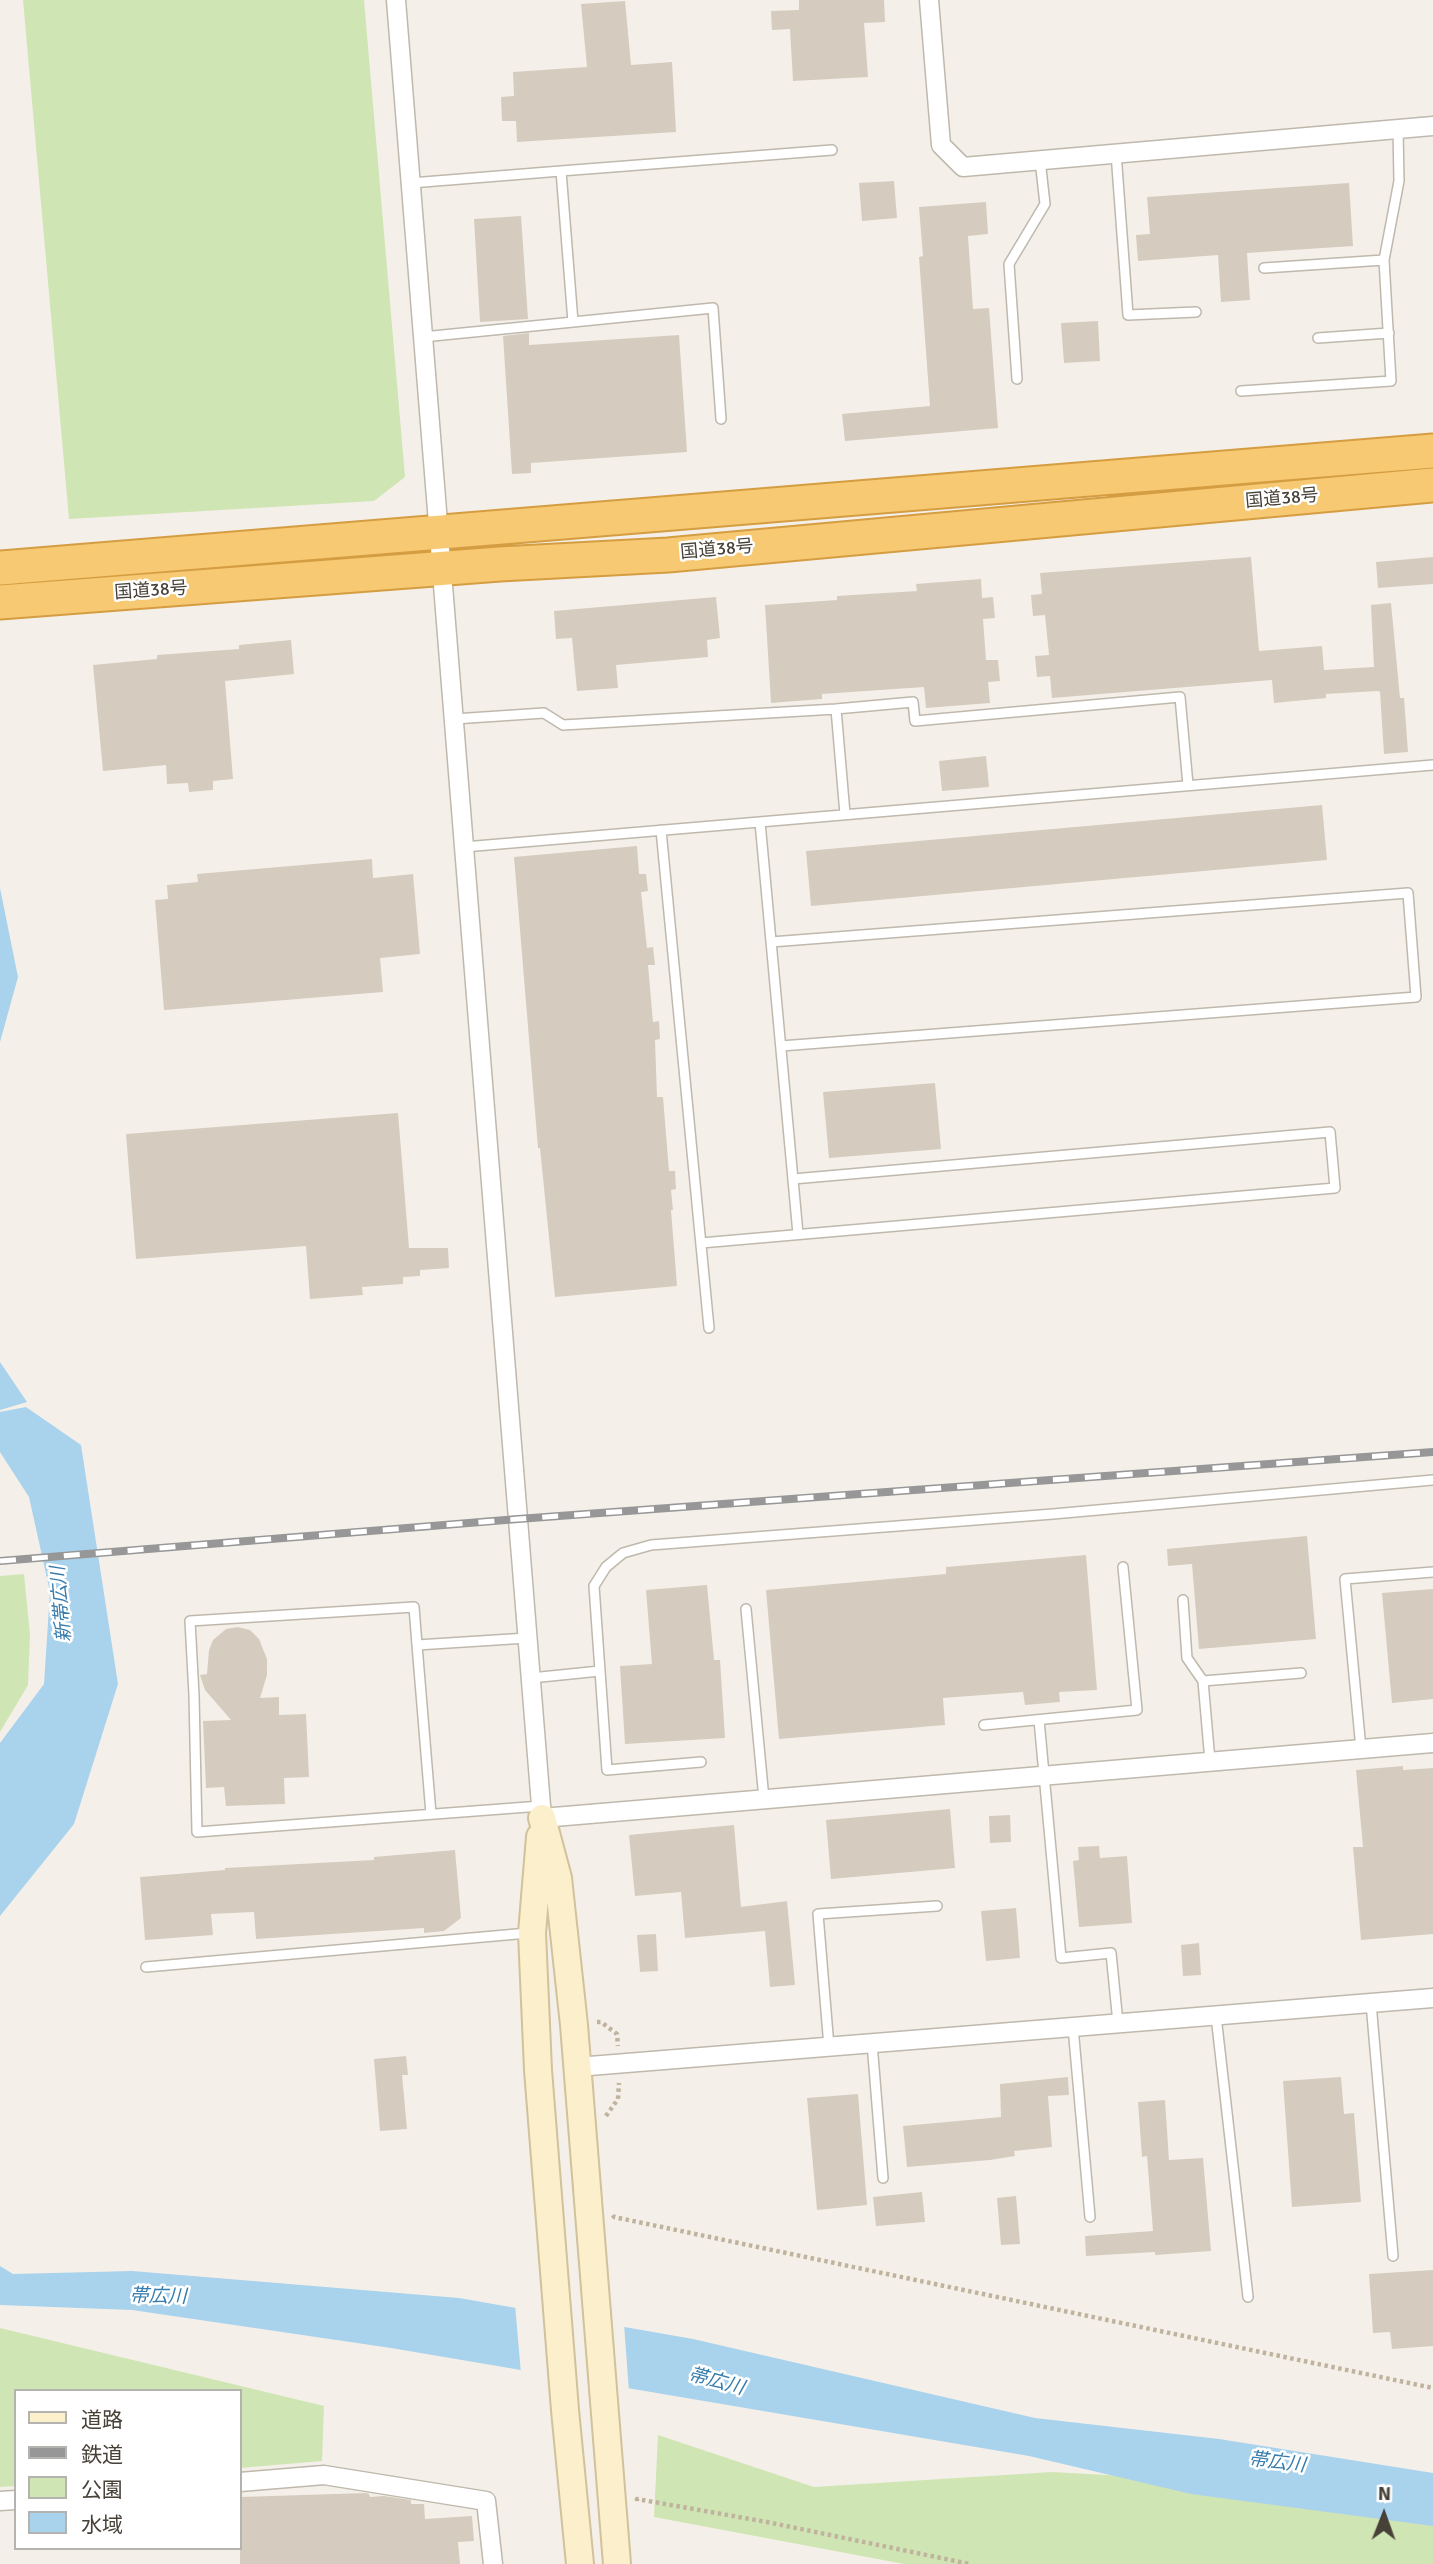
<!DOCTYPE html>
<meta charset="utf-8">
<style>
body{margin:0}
#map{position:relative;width:1433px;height:2564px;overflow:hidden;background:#f4f0e9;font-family:Signika,"Noto Sans JP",sans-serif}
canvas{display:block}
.legend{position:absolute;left:14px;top:2389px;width:228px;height:161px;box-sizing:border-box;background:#fff;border:2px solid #b5b3af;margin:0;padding:9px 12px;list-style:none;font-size:21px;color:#474138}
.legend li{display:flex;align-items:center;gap:14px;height:35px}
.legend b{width:35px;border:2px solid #b5b3af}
.north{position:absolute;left:1349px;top:2480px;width:70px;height:70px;-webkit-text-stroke:5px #fff;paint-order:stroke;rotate:1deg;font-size:19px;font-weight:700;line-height:28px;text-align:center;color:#474138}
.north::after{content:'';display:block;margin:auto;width:24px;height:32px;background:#474138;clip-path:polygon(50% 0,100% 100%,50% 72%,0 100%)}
</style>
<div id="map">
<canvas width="1433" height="2564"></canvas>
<ul class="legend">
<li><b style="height:9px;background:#fcefcb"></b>道路</li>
<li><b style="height:9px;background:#979797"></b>鉄道</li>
<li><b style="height:19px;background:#d0e5b4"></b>公園</li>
<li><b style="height:19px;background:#a9d2ed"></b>水域</li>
</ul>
<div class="north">N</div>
</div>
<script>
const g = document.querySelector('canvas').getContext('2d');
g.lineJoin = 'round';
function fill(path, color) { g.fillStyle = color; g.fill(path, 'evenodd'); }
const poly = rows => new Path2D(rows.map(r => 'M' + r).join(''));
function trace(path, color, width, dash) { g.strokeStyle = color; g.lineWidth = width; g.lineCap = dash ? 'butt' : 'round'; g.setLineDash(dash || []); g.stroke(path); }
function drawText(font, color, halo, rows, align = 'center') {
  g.font = font + ' Signika,"Noto Sans JP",sans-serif'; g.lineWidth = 5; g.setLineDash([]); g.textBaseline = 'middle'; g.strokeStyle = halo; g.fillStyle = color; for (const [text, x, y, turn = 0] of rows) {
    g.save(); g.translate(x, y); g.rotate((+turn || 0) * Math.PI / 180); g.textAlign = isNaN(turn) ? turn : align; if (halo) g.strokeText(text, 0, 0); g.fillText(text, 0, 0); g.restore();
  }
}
const green = poly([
 [23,0,364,0,405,477,374,501,69,519],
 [24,1574,30,1635,28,1685,0,1732,0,1576],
 [0,2328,324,2406,322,2461,240,2468,240,2391,16,2391,16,2486,0,2487],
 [658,2435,814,2487,1052,2472,1198,2480,1433,2511,1433,2564,904,2564,654,2517]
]);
const water = poly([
 [0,888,18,977,0,1042],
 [0,1362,27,1402,0,1410],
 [26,1407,81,1445,118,1684,74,1824,0,1916,0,1743,44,1684,50,1592,29,1497,0,1452,0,1412],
 [0,2266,13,2274,132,2271,459,2298,693,2339,1035,2418,1219,2439,1433,2473,1433,2526,1191,2494,1029,2456,391,2348,132,2310,0,2305]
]);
const pier = poly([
 [515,2304,624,2324,629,2392,521,2374]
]);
const building = poly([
 [799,0,884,0,885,22,864,23,868,77,793,81,790,29,772,30,771,11,799,10],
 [625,1,631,65,672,62,676,132,517,142,516,121,502,121,501,97,514,96,513,72,587,67,581,4],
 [894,181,897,218,862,221,859,183],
 [1349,183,1353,246,1247,253,1250,300,1221,302,1218,255,1138,261,1136,235,1150,234,1147,197],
 [986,202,988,234,968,236,973,309,989,308,998,428,845,441,842,414,930,406,919,257,923,256,919,207],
 [521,216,528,319,480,322,474,219],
 [1098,321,1100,361,1064,363,1061,323],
 [529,333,529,345,679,335,687,452,531,463,531,473,512,474,503,336],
 [1251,557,1259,651,1322,646,1324,670,1374,667,1371,605,1391,603,1400,698,1404,698,1408,752,1384,754,1380,692,1378,691,1326,694,1326,698,1274,703,1272,680,1052,698,1050,676,1037,677,1035,656,1049,655,1045,615,1033,616,1031,595,1042,594,1040,573],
 [1433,557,1433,584,1378,588,1376,562],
 [981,579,982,598,993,597,995,618,983,619,986,660,998,660,1000,681,988,682,990,703,926,708,924,687,822,694,822,699,771,703,765,605,837,600,837,596,917,591,916,584],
 [716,597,720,638,707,640,708,657,616,665,618,688,577,691,572,638,556,639,554,611],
 [291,640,294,674,225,681,233,779,213,781,213,790,189,792,188,783,167,784,166,765,103,771,93,665,157,659,157,655,239,649,239,645],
 [986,756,989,787,942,791,939,761],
 [1322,805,1327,860,811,906,806,851],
 [637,846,639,874,646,874,648,891,641,892,647,948,653,947,655,965,648,965,653,1022,659,1021,660,1039,655,1040,657,1097,663,1097,669,1171,675,1171,676,1189,671,1190,673,1210,671,1210,677,1286,555,1297,540,1148,538,1148,514,857],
 [372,859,373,878,413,874,420,954,380,958,383,992,164,1010,155,900,168,899,167,885,198,882,197,874],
 [935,1083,941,1149,829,1158,823,1092],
 [398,1113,409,1248,448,1248,449,1268,420,1270,420,1276,403,1277,403,1284,362,1287,363,1295,310,1299,306,1246,136,1259,126,1134],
 [1307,1536,1316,1639,1199,1649,1192,1564,1168,1566,1167,1549],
 [1086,1555,1097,1690,1059,1692,1060,1702,1025,1705,1023,1692,943,1698,945,1725,779,1739,766,1590,946,1574,946,1567],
 [707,1585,714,1660,720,1660,725,1738,625,1744,620,1666,652,1664,646,1590],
 [1433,1589,1433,1699,1392,1703,1382,1593],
 [238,1627,250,1630,259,1639,267,1659,267,1675,260,1698,279,1697,279,1715,306,1714,309,1777,284,1778,285,1804,226,1806,224,1787,206,1788,203,1721,231,1720,205,1690,200,1675,207,1674,209,1650,213,1640,226,1629],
 [1403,1766,1403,1770,1433,1768,1433,1934,1361,1940,1353,1847,1363,1847,1356,1770],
 [950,1809,955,1868,831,1879,826,1820],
 [1010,1815,1011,1842,990,1843,989,1816],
 [734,1825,741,1907,787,1901,795,1985,770,1987,765,1931,685,1938,681,1892,635,1896,629,1835],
 [1099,1846,1100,1858,1127,1856,1132,1923,1079,1927,1073,1861,1079,1860,1078,1847],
 [455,1850,461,1918,444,1931,424,1933,424,1928,256,1939,254,1912,211,1914,213,1935,145,1940,140,1877,225,1870,225,1868,374,1860,374,1857],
 [1016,1908,1020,1958,986,1961,981,1911],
 [656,1934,658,1971,640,1972,637,1935],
 [1199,1943,1201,1975,1183,1976,1181,1945],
 [406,2056,408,2075,402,2075,407,2129,380,2131,374,2059],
 [1068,2077,1069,2095,1048,2096,1052,2147,1014,2151,1015,2156,990,2160,907,2167,903,2126,1001,2117,1000,2084],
 [1341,2077,1344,2114,1354,2113,1361,2202,1292,2207,1283,2081],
 [858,2094,867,2205,817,2210,807,2098],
 [1165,2100,1169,2160,1203,2158,1211,2251,1155,2255,1155,2252,1086,2256,1085,2236,1153,2231,1147,2156,1142,2157,1138,2102],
 [922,2192,925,2222,876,2226,873,2197],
 [1016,2196,1020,2244,1001,2245,997,2198],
 [1433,2270,1433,2346,1392,2349,1390,2332,1373,2333,1369,2274],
 [366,2493,369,2494,370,2497,384,2496,411,2500,411,2504,424,2504,425,2519,472,2516,474,2541,458,2542,460,2564,240,2564,240,2497]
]);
const path = poly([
 [597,2022,601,2022,617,2034,618,2046],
 [606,2116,618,2099,619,2083],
 [613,2215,614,2217,1433,2388],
 [637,2501,637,2499,767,2522,970,2564]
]);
const lane = poly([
 [1116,153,1128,315,1196,312],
 [561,171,832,150],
 [411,183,561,171,573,322],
 [1264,268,1384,260,1399,181,1398,129],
 [423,337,713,308,721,419],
 [1318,338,1389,333],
 [1017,379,1009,264,1045,204,1040,160],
 [1241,391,1391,381,1384,260],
 [836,709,913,702,915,721,1180,697,1188,785],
 [454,719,544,713,563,725,836,709,845,814],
 [760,822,798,1234],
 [661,830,709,1328],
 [464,847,1433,765],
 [771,942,1408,893,1416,997,781,1046],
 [701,1243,1335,1188,1330,1132,793,1179],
 [1183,1600,1187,1658,1203,1681],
 [746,1609,764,1799],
 [417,1645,414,1607,190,1621,194,1695,197,1832,541,1806],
 [600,1671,607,1770,701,1762],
 [531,1678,600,1671,594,1586,606,1567,623,1553,651,1545,1053,1514,1433,1480],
 [1039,1720,1061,1958,1111,1953,1118,2023],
 [984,1725,1137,1710,1123,1567],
 [1361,1749,1345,1579,1433,1572],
 [1210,1761,1203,1681,1301,1673],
 [431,1814,417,1645,527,1638],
 [146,1967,528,1933],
 [1371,2003,1393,2256],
 [1216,2016,1248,2297],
 [1073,2027,1090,2217],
 [872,2043,883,2178],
 [829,2047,818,1914,937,1906]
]);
const street = poly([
 [396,0,542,1818,1433,1743],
 [929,0,941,145,963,167,1433,126],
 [577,2067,1433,1998],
 [240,2482,324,2475,486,2501,493,2564],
 [0,2501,16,2500]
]);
const secondary = poly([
 [542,1818,558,1878,574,2025,617,2564],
 [540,1837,532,1933,538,2070,565,2410,580,2564]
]);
const highway = poly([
 [0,568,1433,451],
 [0,602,500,564,668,555,1433,485]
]);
const rail = poly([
 [0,1561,518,1519,1433,1452]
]);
const streetNames = [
 ["国道38号",1282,499,-5],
 ["国道38号",717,550,-5],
 ["国道38号",151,591,-4]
];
const waterNames = [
 ["新帯広川",62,1604,-95],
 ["帯広川",158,2297,1],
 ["帯広川",716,2382,15],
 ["帯広川",1277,2463,7]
];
fill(green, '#d0e5b4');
fill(water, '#a9d2ed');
fill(pier, '#f4f0e9');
fill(building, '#d5ccbf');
trace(lane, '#bfb8ac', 12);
trace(street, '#bfb8ac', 21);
trace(secondary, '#d1c29b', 30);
trace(highway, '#d59d42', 37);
trace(path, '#c0b39e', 4.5, [3.5, 3.5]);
trace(lane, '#fff', 9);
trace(street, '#fff', 18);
trace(secondary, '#fcefcb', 26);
trace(highway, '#f6c972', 33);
trace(rail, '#979797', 8);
trace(rail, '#fff', 5, [16]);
drawText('18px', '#474138', '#fff', streetNames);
drawText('italic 19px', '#367cad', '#fff', waterNames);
</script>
